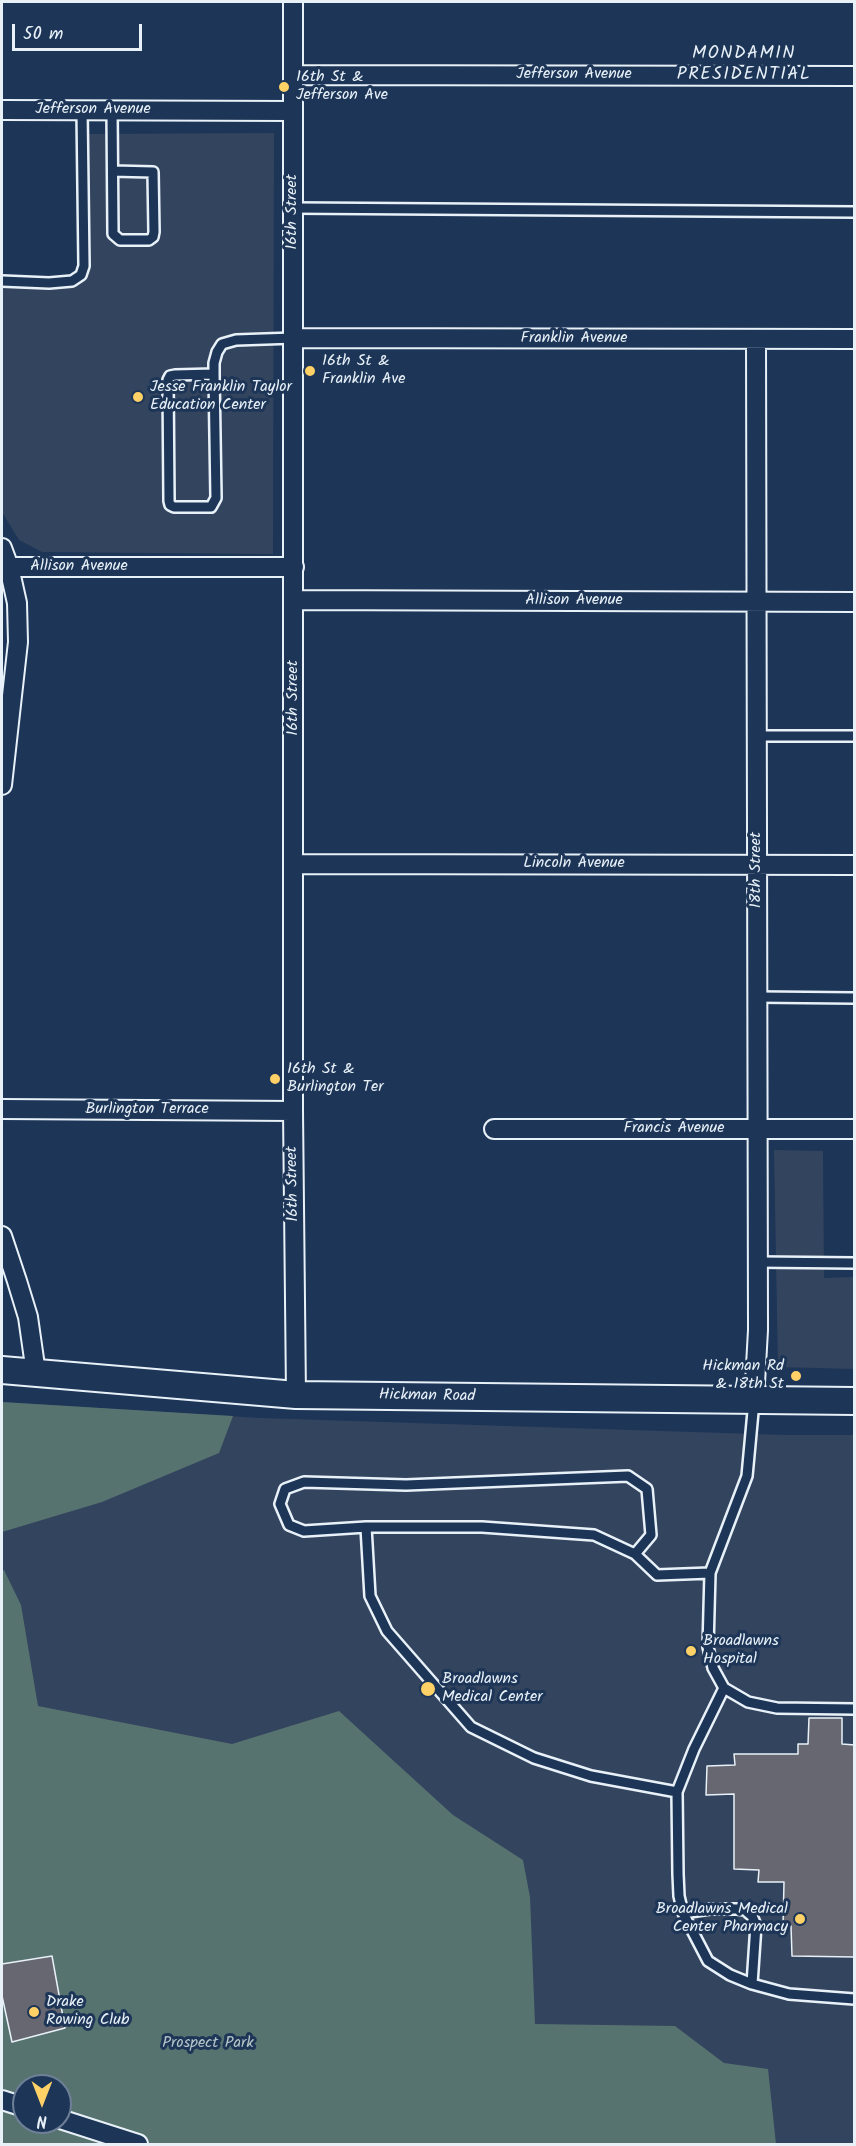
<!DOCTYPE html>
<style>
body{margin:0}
#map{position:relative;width:856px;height:2146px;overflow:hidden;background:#1d3557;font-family:Kalam,sans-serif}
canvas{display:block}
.frame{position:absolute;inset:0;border:3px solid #e8f1f8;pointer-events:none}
.north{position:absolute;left:12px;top:2074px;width:60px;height:60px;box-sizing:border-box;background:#1d3557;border:2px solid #6e8097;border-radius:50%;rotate:180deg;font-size:16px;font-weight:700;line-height:24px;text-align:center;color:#e8f1f8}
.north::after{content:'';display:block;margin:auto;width:21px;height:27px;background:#ffd166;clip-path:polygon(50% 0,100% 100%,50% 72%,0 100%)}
.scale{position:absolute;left:12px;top:24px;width:130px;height:27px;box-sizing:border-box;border:3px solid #e8f1f8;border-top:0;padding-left:8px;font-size:18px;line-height:21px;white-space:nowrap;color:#e8f1f8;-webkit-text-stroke:4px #1d3557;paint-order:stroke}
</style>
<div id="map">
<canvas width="856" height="2146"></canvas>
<div class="frame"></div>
<div class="north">N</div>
<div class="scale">50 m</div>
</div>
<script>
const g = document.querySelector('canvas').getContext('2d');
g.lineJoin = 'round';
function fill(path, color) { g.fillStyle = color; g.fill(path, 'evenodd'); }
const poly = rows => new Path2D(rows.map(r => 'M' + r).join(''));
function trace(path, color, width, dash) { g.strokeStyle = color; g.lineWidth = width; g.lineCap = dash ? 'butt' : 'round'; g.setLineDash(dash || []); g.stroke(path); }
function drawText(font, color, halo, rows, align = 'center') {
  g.font = font + ' Kalam,sans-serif'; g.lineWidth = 6; g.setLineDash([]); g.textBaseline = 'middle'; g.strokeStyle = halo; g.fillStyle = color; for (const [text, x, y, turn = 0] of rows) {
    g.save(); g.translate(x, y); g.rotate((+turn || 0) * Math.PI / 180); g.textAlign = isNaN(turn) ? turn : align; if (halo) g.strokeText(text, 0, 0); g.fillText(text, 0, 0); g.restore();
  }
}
const built = poly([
 [274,133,273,554,42,552,19,540,2,512,2,283,83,282,87,134],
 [774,1150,823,1151,824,1278,854,1277,854,1369,778,1367],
 [2,1402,260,1418,786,1435,854,1435,854,2144,415,2144,2,1943]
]);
const green = poly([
 [2,1402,233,1416,219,1453,102,1502,2,1532],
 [4,1570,21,1605,38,1706,232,1744,339,1711,453,1815,523,1860,530,1897,535,2024,675,2026,724,2063,768,2069,776,2144,2,2144,2,1571],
 [24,2086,60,2086,60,2122,24,2122]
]);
const building = poly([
 [809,1718,842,1718,842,1744,855,1745,855,1957,792,1956,791,1926,783,1926,784,1882,758,1882,759,1870,734,1869,734,1794,706,1795,707,1766,735,1765,734,1754,798,1754,798,1744,808,1744,809,1718],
 [52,1956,65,2028,12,2042,2,1996,2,1964,52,1956]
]);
const service = poly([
 [112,110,113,234,120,240,149,240,153,237,154,232,153,172,113,171],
 [293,208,854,212],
 [2,281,49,283,72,281,81,275,84,266,82,110],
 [214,374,175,375,170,376,168,380,169,501,170,505,174,507,211,507,216,498,214,374,214,363,217,352,222,344,236,340,294,338],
 [757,736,854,736],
 [757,997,854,998],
 [758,1262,854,1263],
 [754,1401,747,1476,710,1573,708,1647,713,1668,724,1688,748,1702,777,1708,854,1709],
 [366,1527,304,1531,289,1525,280,1504,285,1489,304,1482,406,1485,628,1476,647,1489,651,1535,635,1554],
 [724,1688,694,1749,677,1792,678,1874,679,1896,683,1913,708,1961,730,1975,752,1984,789,1994,854,1999],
 [677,1792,591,1776,534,1758,471,1727,387,1631,370,1596,366,1527,482,1527,594,1535,635,1554,657,1575,710,1573],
 [683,1913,710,1909,737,1909,745,1910,752,1916,756,1925,752,1984]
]);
const minor = poly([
 [293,2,293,1111,296,1395],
 [293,75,854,76],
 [2,110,293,111],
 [294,338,854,339],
 [2,548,9,567,17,603,18,642,2,785],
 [9,567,294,567],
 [294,600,854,602],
 [293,864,854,865],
 [2,1109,293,1111],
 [494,1129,854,1129],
 [2,1236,17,1281,28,1317,36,1373],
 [754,1401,758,1330,756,339],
 [2,2100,24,2107],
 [60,2119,138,2144]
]);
const secondary = poly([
 [2,1370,296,1395,854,1401]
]);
const markers = [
 [284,87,6,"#ffd166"],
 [310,371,6,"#ffd166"],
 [138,397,6,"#ffd166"],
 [275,1079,6,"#ffd166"],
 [796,1376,6,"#ffd166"],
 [691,1651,6,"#ffd166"],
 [428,1689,8,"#ffd166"],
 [800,1919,6,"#ffd166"],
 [34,2012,6,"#ffd166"]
];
const streetNames = [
 ["Jefferson Avenue",574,75],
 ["Jefferson Avenue",93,110],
 ["16th Street",293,212,-90],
 ["Franklin Avenue",574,339],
 ["Allison Avenue",79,567],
 ["Allison Avenue",574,601],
 ["16th Street",294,698,-90],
 ["Lincoln Avenue",574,864],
 ["18th Street",757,870,-90],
 ["Burlington Terrace",147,1110],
 ["Francis Avenue",674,1129],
 ["16th Street",294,1184,-91],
 ["Hickman Road",427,1397,1]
];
const poiNames = [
 ["16th St &",296,78],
 ["Jefferson Ave",296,96],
 ["16th St &",322,362],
 ["Franklin Ave",322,380],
 ["Jesse Franklin Taylor",150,388],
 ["Education Center",150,406],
 ["16th St &",287,1070],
 ["Burlington Ter",287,1088],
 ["Hickman Rd",784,1367,"right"],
 ["& 18th St",784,1385,"right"],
 ["Broadlawns",703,1642],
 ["Hospital",703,1660],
 ["Broadlawns",442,1680],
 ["Medical Center",442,1698],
 ["Broadlawns Medical",788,1910,"right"],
 ["Center Pharmacy",788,1928,"right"],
 ["Drake",46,2003],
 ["Rowing Club",46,2021]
];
const parkNames = [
 ["Prospect Park",208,2044]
];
const neighbourhoodNames = [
 ["MONDAMIN",744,55],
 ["PRESIDENTIAL",744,76]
];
fill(built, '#33445e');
fill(green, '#577370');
fill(building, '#666770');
trace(building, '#e8f1f8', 1.5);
trace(service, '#e8f1f8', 14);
trace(minor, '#e8f1f8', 22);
trace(secondary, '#e8f1f8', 30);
trace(service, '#1d3557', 9);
trace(minor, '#1d3557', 18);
trace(secondary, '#1d3557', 26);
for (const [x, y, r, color] of markers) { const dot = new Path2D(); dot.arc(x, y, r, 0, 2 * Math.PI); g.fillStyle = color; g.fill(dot); trace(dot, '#1d3557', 2); }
drawText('16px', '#e8f1f8', '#1d3557', streetNames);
drawText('16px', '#e8f1f8', '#1d3557', poiNames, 'left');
drawText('16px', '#b5c5c8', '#1d3557', parkNames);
g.letterSpacing = '1.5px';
drawText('18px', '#e8f1f8', '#1d3557', neighbourhoodNames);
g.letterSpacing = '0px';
</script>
